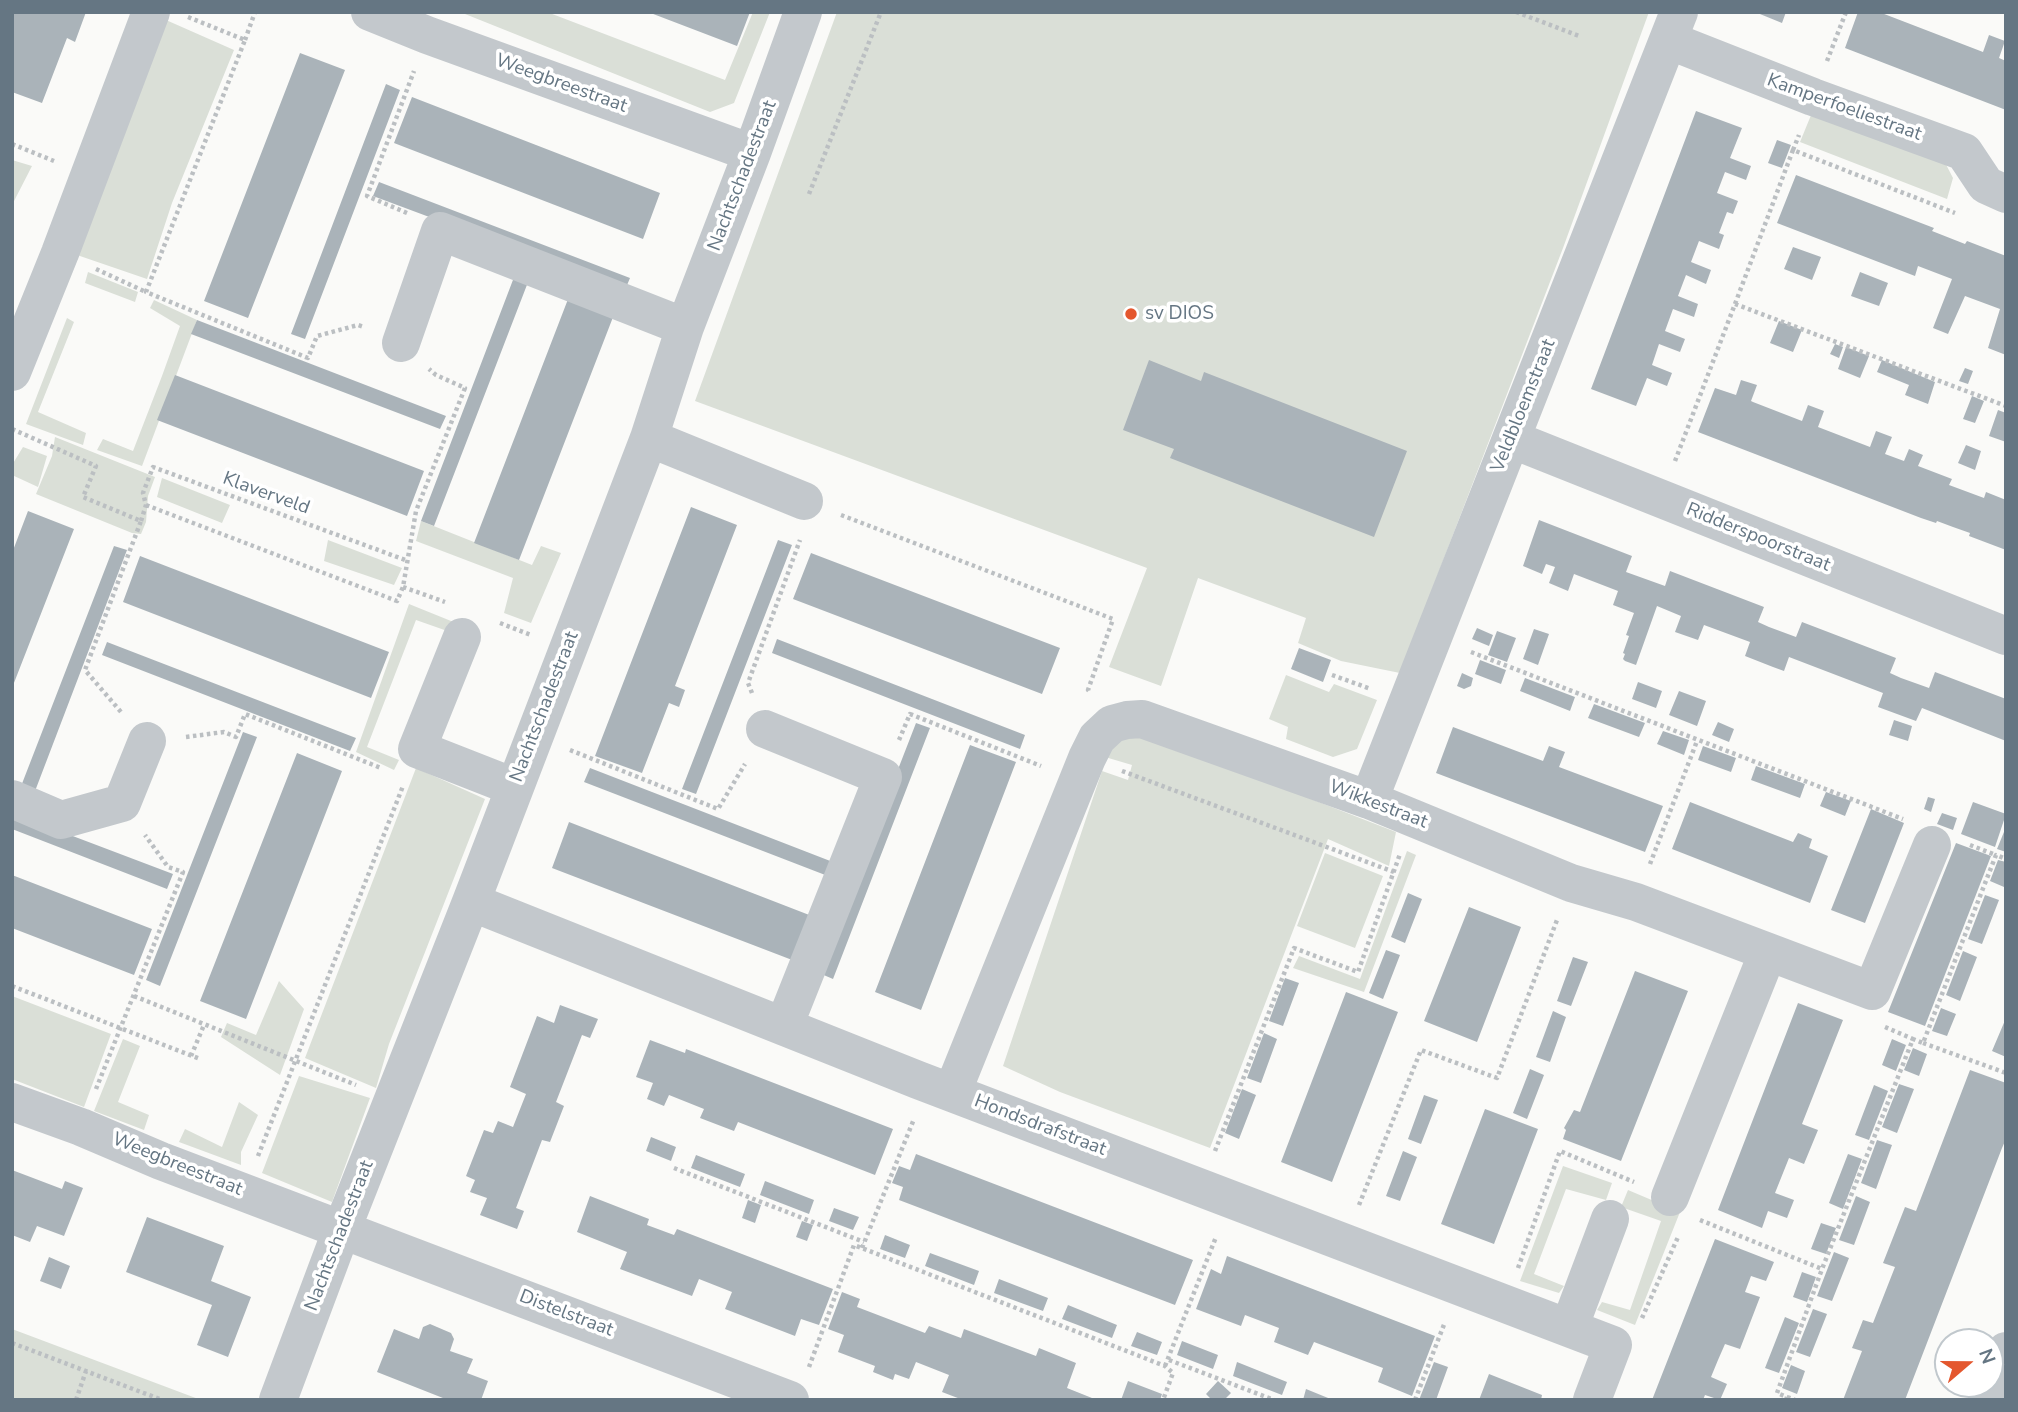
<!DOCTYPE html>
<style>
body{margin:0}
#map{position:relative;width:2018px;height:1412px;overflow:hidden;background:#fafaf8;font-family:"Nunito Sans",sans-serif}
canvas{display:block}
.frame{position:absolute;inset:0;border:14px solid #657683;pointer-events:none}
.north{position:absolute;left:1934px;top:1328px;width:70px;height:70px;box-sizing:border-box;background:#fff;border:2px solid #c1c8cd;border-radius:50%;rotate:70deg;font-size:19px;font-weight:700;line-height:28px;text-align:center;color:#657683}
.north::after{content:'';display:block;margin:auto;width:24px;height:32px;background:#e4572e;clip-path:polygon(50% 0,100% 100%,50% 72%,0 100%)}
</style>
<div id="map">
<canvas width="2018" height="1412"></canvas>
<div class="frame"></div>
<div class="north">N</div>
</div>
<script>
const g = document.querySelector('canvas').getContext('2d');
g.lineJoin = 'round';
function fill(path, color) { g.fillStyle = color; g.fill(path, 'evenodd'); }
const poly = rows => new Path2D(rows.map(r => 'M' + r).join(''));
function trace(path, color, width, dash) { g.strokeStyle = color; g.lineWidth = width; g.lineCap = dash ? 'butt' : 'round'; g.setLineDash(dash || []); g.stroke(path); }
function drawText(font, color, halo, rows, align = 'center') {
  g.font = font + ' "Nunito Sans",sans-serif'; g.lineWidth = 7; g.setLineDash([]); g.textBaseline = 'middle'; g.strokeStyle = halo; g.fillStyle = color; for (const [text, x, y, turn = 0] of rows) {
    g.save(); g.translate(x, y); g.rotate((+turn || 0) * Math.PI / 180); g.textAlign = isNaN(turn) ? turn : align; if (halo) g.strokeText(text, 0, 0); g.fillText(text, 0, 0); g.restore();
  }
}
const green = poly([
 [460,12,547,12,725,80,753,12,770,12,734,103,710,112],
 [837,12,1649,12,1563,248,1400,673,1341,661,1298,643,1306,618,1198,578,1161,686,1109,667,1147,568,695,401],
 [166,20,234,50,172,203,147,279,77,255],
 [1816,103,1939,151,1953,178,1947,199,1800,142],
 [12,160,32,166,12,205],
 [88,272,138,292,135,302,85,283],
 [154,300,197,320,142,466,97,450,103,439,133,451,162,376,180,326,150,308],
 [67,318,74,322,38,412,86,433,83,445,26,424],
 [55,437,155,477,148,496,146,522,141,534,132,533,36,494,52,456],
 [23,447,47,456,38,487,12,475,12,465],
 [162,478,230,505,222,523,157,497],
 [421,521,532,565,541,546,561,553,531,623,504,613,513,578,416,541],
 [328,540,402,568,394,585,324,561],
 [409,604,456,623,453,633,416,620,367,747,399,760,394,770,356,752],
 [1286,675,1329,692,1334,684,1377,700,1357,749,1333,757,1286,739,1288,727,1269,719],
 [1141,733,1396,832,1389,866,1328,839,1210,1148,1060,1092,1003,1066,1102,771,1128,780,1132,765,1105,757,1119,740],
 [416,768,485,799,389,1044,376,1088,305,1058],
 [1407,851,1416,855,1364,992,1293,968,1299,956,1360,979],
 [1325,853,1383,876,1355,948,1297,926],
 [279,981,304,1009,280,1075,221,1037,227,1023,256,1035],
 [12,996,111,1034,84,1107,12,1079],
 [123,1039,140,1046,118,1102,149,1115,144,1130,94,1111],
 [299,1076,370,1098,332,1202,262,1173],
 [239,1102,258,1115,241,1152,241,1165,179,1142,185,1129,222,1147],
 [1563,1166,1612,1183,1606,1200,1566,1189,1534,1274,1564,1286,1559,1293,1520,1281],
 [1628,1190,1680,1212,1635,1325,1597,1310,1602,1302,1630,1310,1661,1221,1621,1207],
 [12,1329,201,1400,12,1400]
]);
const building = poly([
 [12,12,86,12,75,42,67,38,42,103,12,92],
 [648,12,750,12,737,46],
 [1755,12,1786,12,1782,23],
 [1858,12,1879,12,1983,52,1989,35,2005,41,1999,58,2006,61,2006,110,1845,48],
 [300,53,345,70,248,318,204,301],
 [386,84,400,90,305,339,291,334],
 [412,97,660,193,643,239,394,143],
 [1696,111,1742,128,1730,158,1751,166,1746,180,1725,172,1717,193,1738,201,1733,214,1727,212,1719,233,1724,235,1719,249,1699,241,1691,262,1711,270,1706,284,1686,275,1678,296,1698,304,1694,317,1673,309,1665,331,1685,339,1680,352,1659,344,1652,365,1672,373,1667,386,1647,378,1636,406,1591,389],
 [1777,140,1791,145,1782,168,1768,163],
 [1796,175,1934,228,1932,231,1965,244,1967,241,2006,256,2006,355,1988,348,2000,309,1965,296,1948,334,1933,328,1952,279,1918,266,1915,276,1777,223],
 [379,182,630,278,625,290,373,196],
 [1793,247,1821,257,1812,280,1784,269],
 [516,272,530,277,434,526,421,521],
 [1860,272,1888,283,1879,306,1851,296],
 [570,294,615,312,519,560,474,543],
 [197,320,446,416,440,429,191,334],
 [1779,321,1802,330,1793,352,1770,343],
 [1835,344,1843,347,1839,358,1830,354],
 [1846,347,1869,356,1860,378,1838,369],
 [1149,360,1201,381,1204,372,1407,451,1374,537,1170,458,1174,449,1123,430],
 [1882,360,1935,382,1928,404,1905,395,1909,385,1877,372],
 [1965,368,1973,371,1968,384,1959,381],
 [175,375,424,471,407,516,157,420],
 [1741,380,1757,385,1751,401,1753,402,1802,421,1808,405,1824,411,1818,427,1870,447,1876,431,1892,437,1885,454,1904,461,1909,449,1923,455,1918,466,1952,479,1949,485,1984,498,1986,492,2006,500,2006,550,1969,536,1970,533,1953,527,1937,521,1936,523,1921,518,1698,432,1715,388,1736,395],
 [1972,396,1984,401,1975,423,1963,419],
 [1998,410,2006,413,2006,442,1989,436],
 [1966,445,1981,451,1975,470,1958,463],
 [691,507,737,525,675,686,685,690,679,707,669,703,642,773,595,756],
 [28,511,74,529,12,688,12,553],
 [1539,520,1632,556,1626,572,1665,586,1670,571,1764,607,1758,622,1769,627,1796,637,1802,622,1896,658,1890,673,1901,678,1929,688,1935,672,2006,699,2006,741,1922,708,1916,721,1878,707,1883,693,1789,657,1784,671,1773,667,1745,656,1750,642,1704,625,1698,640,1675,632,1681,616,1657,606,1636,665,1625,661,1623,659,1625,654,1623,653,1629,636,1626,635,1634,613,1613,605,1618,591,1574,574,1568,591,1549,583,1555,567,1546,564,1542,574,1523,566],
 [778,540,792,545,696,794,682,789],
 [114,546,127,550,32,799,18,794],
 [811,553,1060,648,1042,694,793,599],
 [140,556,389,652,371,698,123,602],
 [1477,628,1493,635,1489,646,1472,639],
 [1534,629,1549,634,1538,665,1523,659],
 [1497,631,1516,638,1507,662,1488,655],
 [777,639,1025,735,1020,749,772,653],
 [107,642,356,738,350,751,102,655],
 [1299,648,1331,660,1323,682,1291,669],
 [1480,660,1506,670,1501,684,1475,674],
 [1462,673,1473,678,1471,686,1464,689,1457,686],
 [1525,678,1575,697,1570,711,1520,691],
 [1638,682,1662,691,1656,708,1632,699],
 [1679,691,1706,701,1697,726,1669,715],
 [1594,704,1645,723,1639,737,1588,718],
 [1894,720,1912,726,1908,741,1889,735],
 [1718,722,1734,729,1729,742,1712,735],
 [916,723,930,728,833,979,819,973],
 [1453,727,1543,761,1549,746,1565,752,1559,767,1663,806,1645,852,1436,773],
 [1663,731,1689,740,1684,755,1657,744],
 [243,732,257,737,160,986,146,980],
 [970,745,1016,762,921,1010,875,992],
 [1703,746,1736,758,1731,772,1698,760],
 [297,753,342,771,246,1019,200,1001],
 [1756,766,1805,784,1800,798,1751,780],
 [590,768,838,864,833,878,584,782],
 [1826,792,1851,801,1845,816,1820,806],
 [1928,797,1935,799,1931,812,1924,809],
 [1690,802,1793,842,1798,833,1812,839,1809,848,1828,856,1810,903,1672,849],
 [1973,802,2006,814,1995,847,1961,834],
 [1871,809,1904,823,1865,923,1831,910],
 [12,813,173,874,167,889,12,829],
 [1942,813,1957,818,1953,830,1937,824],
 [569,822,817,918,800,963,552,868],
 [2006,827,2006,852,1997,849],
 [1956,843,1991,856,1925,1026,1888,1012],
 [1998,860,2006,862,2004,887,1990,881],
 [12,875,152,929,134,975,12,928],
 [1408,893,1422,899,1405,943,1391,937],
 [1985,895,1999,900,1982,944,1968,939],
 [1469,907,1521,927,1477,1042,1424,1021],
 [1386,950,1400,955,1383,999,1369,993],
 [1963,951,1977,957,1960,1001,1946,995],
 [1573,957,1588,962,1571,1006,1557,1001],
 [1635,971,1688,991,1621,1161,1563,1139,1566,1130,1564,1128,1574,1110,1580,1112],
 [1285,978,1299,983,1283,1026,1269,1021],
 [1346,992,1398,1012,1332,1182,1281,1162],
 [1798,1003,1843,1020,1802,1124,1818,1130,1804,1164,1789,1158,1775,1193,1794,1200,1787,1218,1768,1211,1762,1228,1718,1210],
 [560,1005,598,1019,590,1038,582,1035,556,1102,564,1106,550,1142,542,1140,516,1208,524,1211,517,1229,480,1215,487,1198,470,1192,475,1180,466,1176,484,1130,493,1133,498,1121,513,1127,526,1094,510,1087,537,1016,554,1023],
 [1941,1008,1956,1014,1947,1036,1932,1031],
 [1553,1011,1566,1017,1550,1062,1536,1057],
 [2006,1018,2006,1057,1992,1051],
 [1264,1033,1277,1039,1261,1083,1247,1078],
 [1892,1039,1906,1045,1896,1071,1882,1065],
 [650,1040,685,1053,686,1049,893,1129,875,1175,738,1122,734,1131,700,1118,704,1109,669,1095,664,1106,647,1099,653,1083,636,1077],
 [1913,1048,1927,1054,1919,1076,1904,1070],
 [1530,1069,1544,1075,1527,1119,1513,1113],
 [1970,1070,2006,1083,2006,1139,2002,1148,1905,1400,1843,1400,1862,1351,1852,1348,1863,1320,1873,1323,1895,1267,1883,1263,1905,1207,1916,1211],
 [1899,1084,1914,1089,1897,1133,1882,1127],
 [1874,1085,1888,1091,1869,1140,1855,1135],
 [1242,1089,1256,1095,1239,1139,1225,1133],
 [1424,1095,1438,1100,1421,1144,1408,1139],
 [1485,1109,1538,1129,1494,1244,1441,1224],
 [651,1137,676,1147,671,1161,646,1151],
 [1877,1140,1892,1145,1876,1189,1861,1183],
 [1403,1151,1417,1157,1400,1201,1386,1196],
 [916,1154,1193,1260,1175,1305,899,1200,903,1187,892,1183,899,1166,910,1170],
 [1848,1154,1862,1159,1843,1209,1829,1203],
 [696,1155,745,1174,740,1187,691,1168],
 [12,1170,62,1189,65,1181,83,1188,64,1236,37,1226,30,1242,12,1235],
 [765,1181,814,1200,809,1214,760,1195],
 [590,1196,649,1219,647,1225,674,1235,677,1229,833,1289,819,1325,801,1319,795,1336,725,1309,732,1292,699,1279,692,1296,620,1269,627,1252,577,1232],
 [1856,1196,1870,1202,1854,1245,1839,1240],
 [748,1200,761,1205,755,1223,742,1218],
 [834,1208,859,1217,853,1230,829,1221],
 [147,1217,224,1246,211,1281,251,1297,228,1357,197,1345,212,1305,126,1272],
 [802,1221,813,1225,807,1241,796,1237],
 [1821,1223,1836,1228,1826,1254,1811,1249],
 [885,1235,910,1245,905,1258,880,1249],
 [1715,1239,1774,1262,1766,1281,1751,1276,1745,1292,1760,1297,1740,1349,1725,1344,1718,1360,1711,1377,1727,1384,1720,1400,1705,1395,1703,1400,1652,1400],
 [1834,1252,1849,1258,1832,1301,1817,1296],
 [930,1253,979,1271,974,1285,925,1266],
 [1227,1256,1435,1336,1412,1396,1378,1382,1383,1368,1314,1342,1308,1355,1274,1342,1279,1328,1245,1315,1241,1326,1196,1309,1211,1269,1221,1274],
 [49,1257,70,1266,61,1289,40,1281],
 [1802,1272,1816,1277,1807,1302,1793,1297],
 [999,1279,1048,1298,1043,1311,994,1293],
 [842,1292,860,1299,857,1307,925,1333,929,1326,961,1338,964,1329,1036,1356,1039,1348,1076,1363,1067,1388,1097,1400,963,1400,942,1392,949,1375,916,1362,909,1379,895,1374,893,1380,873,1372,875,1366,838,1352,844,1335,828,1329],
 [1068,1305,1117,1325,1112,1338,1062,1319],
 [1813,1309,1827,1314,1810,1357,1796,1352],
 [1785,1317,1799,1323,1779,1373,1765,1368],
 [430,1324,451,1333,454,1339,450,1351,473,1359,467,1373,488,1381,481,1400,448,1400,377,1372,394,1329,419,1339,423,1327],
 [1137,1332,1162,1342,1157,1355,1131,1346],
 [1182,1341,1218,1355,1213,1369,1177,1355],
 [1237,1362,1287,1382,1282,1395,1233,1376],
 [1434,1362,1448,1367,1436,1400,1419,1400],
 [1791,1365,1805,1371,1797,1394,1782,1388],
 [1489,1374,1542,1395,1541,1400,1479,1400],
 [1128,1381,1162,1394,1160,1400,1121,1400],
 [1218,1381,1231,1393,1224,1400,1212,1400,1206,1394],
 [1306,1389,1333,1400,1303,1400]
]);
const path = poly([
 [1516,12,1579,36],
 [188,17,245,40,146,292,308,358,317,336,358,325,364,327],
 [245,40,255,12],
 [1827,61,1846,12],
 [12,144,54,161],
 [1793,150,1799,135],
 [809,194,881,12],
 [407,213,367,196,414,71],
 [96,269,146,292],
 [1735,304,1793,150,1955,213],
 [12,429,96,466,83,497,141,521,85,670,121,712],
 [1675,461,1735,304,2006,406],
 [146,505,397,601,403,587,416,511,465,388,436,375,429,369],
 [841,515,1113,619,1088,690,1090,692],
 [141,521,146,505,143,493,153,467,408,561],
 [403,587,445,602],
 [500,623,531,635],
 [1471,652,1903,819],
 [1332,675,1371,689],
 [752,693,748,683,800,540],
 [186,737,224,732,236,737,245,714,381,768],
 [899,740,910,714,1041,766],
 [570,750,718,809,745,764],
 [1122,771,1394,872],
 [1970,845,1996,855],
 [1650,864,1697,741],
 [12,986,200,1059],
 [134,996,356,1085],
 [1885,1027,1913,1039],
 [1923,1043,2006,1073],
 [191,1056,204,1025],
 [96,1089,183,872,168,867,145,835],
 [1215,1151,1294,948,1358,972,1400,854],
 [258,1156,403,786],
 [674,1168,864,1242],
 [1359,1205,1421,1050,1497,1078,1557,920],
 [1700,1220,1822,1269,1913,1039,1923,1043,1996,855,2006,859],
 [862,1248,914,1119],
 [1518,1268,1560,1151,1634,1182],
 [1642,1318,1678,1237],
 [12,1343,162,1400],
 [1169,1360,1274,1400],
 [1165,1366,1216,1237],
 [809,1367,854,1245,1165,1366,1173,1373,1163,1400],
 [1787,1397,1795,1400],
 [76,1400,86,1371],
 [1415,1400,1445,1322],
 [1786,1400,1787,1397,1777,1393,1822,1269]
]);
const minor = poly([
 [370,12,427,35,752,153],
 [1668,40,1813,97,1964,152,1986,185,2006,194],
 [401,343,440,231,685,327],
 [12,372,60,253,151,12],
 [649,438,804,501],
 [1511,439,2006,636],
 [462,637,417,749,514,787],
 [765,729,883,777,784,1026],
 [12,799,61,820,122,803,147,741],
 [1369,800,1679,12],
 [471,902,918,1080,1613,1345,1592,1400],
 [952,1093,1087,758,1097,738,1112,724,1127,720,1142,719,1369,800,1571,883,1636,902,1872,991,1932,845],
 [12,1102,81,1127,161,1161,790,1400],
 [1670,1197,1768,952],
 [1569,1328,1610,1219],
 [278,1400,342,1229,471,902,649,438,685,327,752,153,803,12],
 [1987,1400,2006,1351]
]);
const markers = [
 [1131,314,7,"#e4572e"]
];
const streetNames = [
 ["Weegbreestraat",561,84,20],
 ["Kamperfoeliestraat",1844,108,20],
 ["Nachtschadestraat",743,176,-69],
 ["Veldbloemstraat",1524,406,-68],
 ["Klaverveld",266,494,20],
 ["Ridderspoorstraat",1758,538,22],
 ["Nachtschadestraat",545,707,-69],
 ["Wikkestraat",1378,805,21],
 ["Hondsdrafstraat",1040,1126,21],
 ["Weegbreestraat",177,1165,22],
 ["Nachtschadestraat",340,1236,-69],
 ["Distelstraat",566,1314,21]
];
const poiNames = [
 ["sv DIOS",1145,314]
];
fill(green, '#dadfd7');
fill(building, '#aab3b9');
trace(path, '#bbbfc2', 4.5, [3.5, 3.5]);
trace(minor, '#c3c8cc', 38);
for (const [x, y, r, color] of markers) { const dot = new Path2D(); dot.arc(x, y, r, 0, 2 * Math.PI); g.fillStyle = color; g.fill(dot); trace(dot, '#fff', 2.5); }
drawText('19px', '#657683', '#fff', streetNames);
drawText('19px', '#657683', '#fff', poiNames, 'left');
</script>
